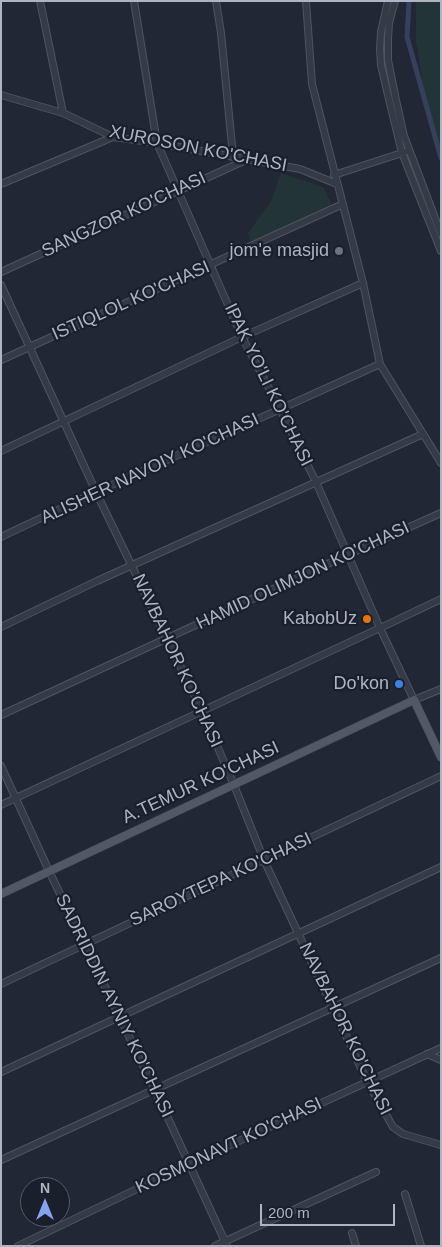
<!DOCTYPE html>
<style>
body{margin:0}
#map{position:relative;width:442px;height:1247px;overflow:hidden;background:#212735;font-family:Arial,sans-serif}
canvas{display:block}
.frame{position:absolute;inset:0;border:2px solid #aeb4c3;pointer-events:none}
.north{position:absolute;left:20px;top:1177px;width:50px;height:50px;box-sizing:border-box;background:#191f2b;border:1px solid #555b68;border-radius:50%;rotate:0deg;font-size:14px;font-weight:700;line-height:20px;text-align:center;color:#aeb4c3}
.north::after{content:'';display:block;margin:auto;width:18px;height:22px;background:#84a4f2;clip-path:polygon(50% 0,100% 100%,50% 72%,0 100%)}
.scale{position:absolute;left:260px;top:1204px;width:135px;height:22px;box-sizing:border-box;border:2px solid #aeb4c3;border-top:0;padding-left:6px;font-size:15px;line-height:18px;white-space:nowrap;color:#aeb4c3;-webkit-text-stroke:4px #191f2b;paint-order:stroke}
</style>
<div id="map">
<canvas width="442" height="1247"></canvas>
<div class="frame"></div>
<div class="north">N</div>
<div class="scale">200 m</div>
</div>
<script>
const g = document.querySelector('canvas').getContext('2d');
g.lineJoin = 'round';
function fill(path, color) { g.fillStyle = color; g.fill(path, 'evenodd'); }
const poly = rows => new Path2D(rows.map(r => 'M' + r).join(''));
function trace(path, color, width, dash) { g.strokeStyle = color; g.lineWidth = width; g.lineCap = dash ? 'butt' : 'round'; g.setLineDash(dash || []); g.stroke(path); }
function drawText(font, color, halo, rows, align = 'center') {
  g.font = font + ' Arial,sans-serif'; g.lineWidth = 4.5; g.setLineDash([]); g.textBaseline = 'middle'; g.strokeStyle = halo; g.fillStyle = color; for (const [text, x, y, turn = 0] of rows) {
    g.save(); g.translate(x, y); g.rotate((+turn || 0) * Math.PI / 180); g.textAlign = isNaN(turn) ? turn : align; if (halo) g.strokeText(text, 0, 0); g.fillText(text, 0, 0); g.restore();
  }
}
const green = poly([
 [416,1,441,1,441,153,425,100,416,41],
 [281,173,323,187,332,204,258,242,251,242,248,233,271,201]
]);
const canal = poly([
 [409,1,407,37,441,158]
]);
const minor = poly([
 [40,1,63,113],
 [216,1,221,33,233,156],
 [306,1,312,84,363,283,380,364,441,463],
 [388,1,381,32,380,49,381,65,388,95,402,153,441,251],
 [395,1,389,23,388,39,388,60,396,100,404,136,441,234],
 [1,95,63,113,113,137,157,143,300,169,337,184],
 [334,175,405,152],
 [1,184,113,137],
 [1,272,248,159],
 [1,285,96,492,202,711,234,785,264,860,367,1081,393,1127,403,1134,441,1145],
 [1,360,343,204],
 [1,451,242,337,363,283],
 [1,537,96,492,380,364],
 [441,599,380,628,414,700,441,689],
 [1,627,97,581,423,434],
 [1,715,347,555,441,513],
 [1,766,49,871,155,1090,227,1246],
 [1,805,380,628,316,482,280,409,242,337,157,143,134,1],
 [1,984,441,776],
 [427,1054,441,1060],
 [1,1072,441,867],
 [1,1160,441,958],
 [405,1194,421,1246],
 [352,1233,356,1246],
 [18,1246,189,1164,441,1048],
 [215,1246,376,1172]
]);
const major = poly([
 [1,894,414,700,441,757]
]);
const markers = [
 [339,251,5,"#6b7280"],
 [367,619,5,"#e8710a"],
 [399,684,5,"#3f7fe0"]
];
const streetNames = [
 ["XUROSON KO'CHASI",198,149,11],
 ["SANGZOR KO'CHASI",124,215,-25],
 ["ISTIQLOL KO'CHASI",131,301,-24],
 ["IPAK YO'LI KO'CHASI",268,385,64],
 ["ALISHER NAVOIY KO'CHASI",150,469,-25],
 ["HAMID OLIMJON KO'CHASI",303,576,-25],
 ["NAVBAHOR KO'CHASI",177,661,65],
 ["A.TEMUR KO'CHASI",201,783,-25],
 ["SAROYTEPA KO'CHASI",221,880,-25],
 ["SADRIDDIN AYNIY KO'CHASI",114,1006,64],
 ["NAVBAHOR KO'CHASI",345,1029,64],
 ["KOSMONAVT KO'CHASI",229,1146,-25]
];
const poiNames = [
 ["jom'e masjid",329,251],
 ["KabobUz",357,619],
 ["Do'kon",389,684]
];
fill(green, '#233438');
trace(canal, '#35415c', 5);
trace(minor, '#4e5461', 8);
trace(major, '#3d4350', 9);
trace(minor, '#343a46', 6);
trace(major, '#525866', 8);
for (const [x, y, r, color] of markers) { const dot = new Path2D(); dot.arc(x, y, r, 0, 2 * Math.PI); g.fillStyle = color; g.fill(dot); trace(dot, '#191f2b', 2); }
drawText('18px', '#aeb4c3', '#191f2b', streetNames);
drawText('18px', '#aeb4c3', '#191f2b', poiNames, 'right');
</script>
